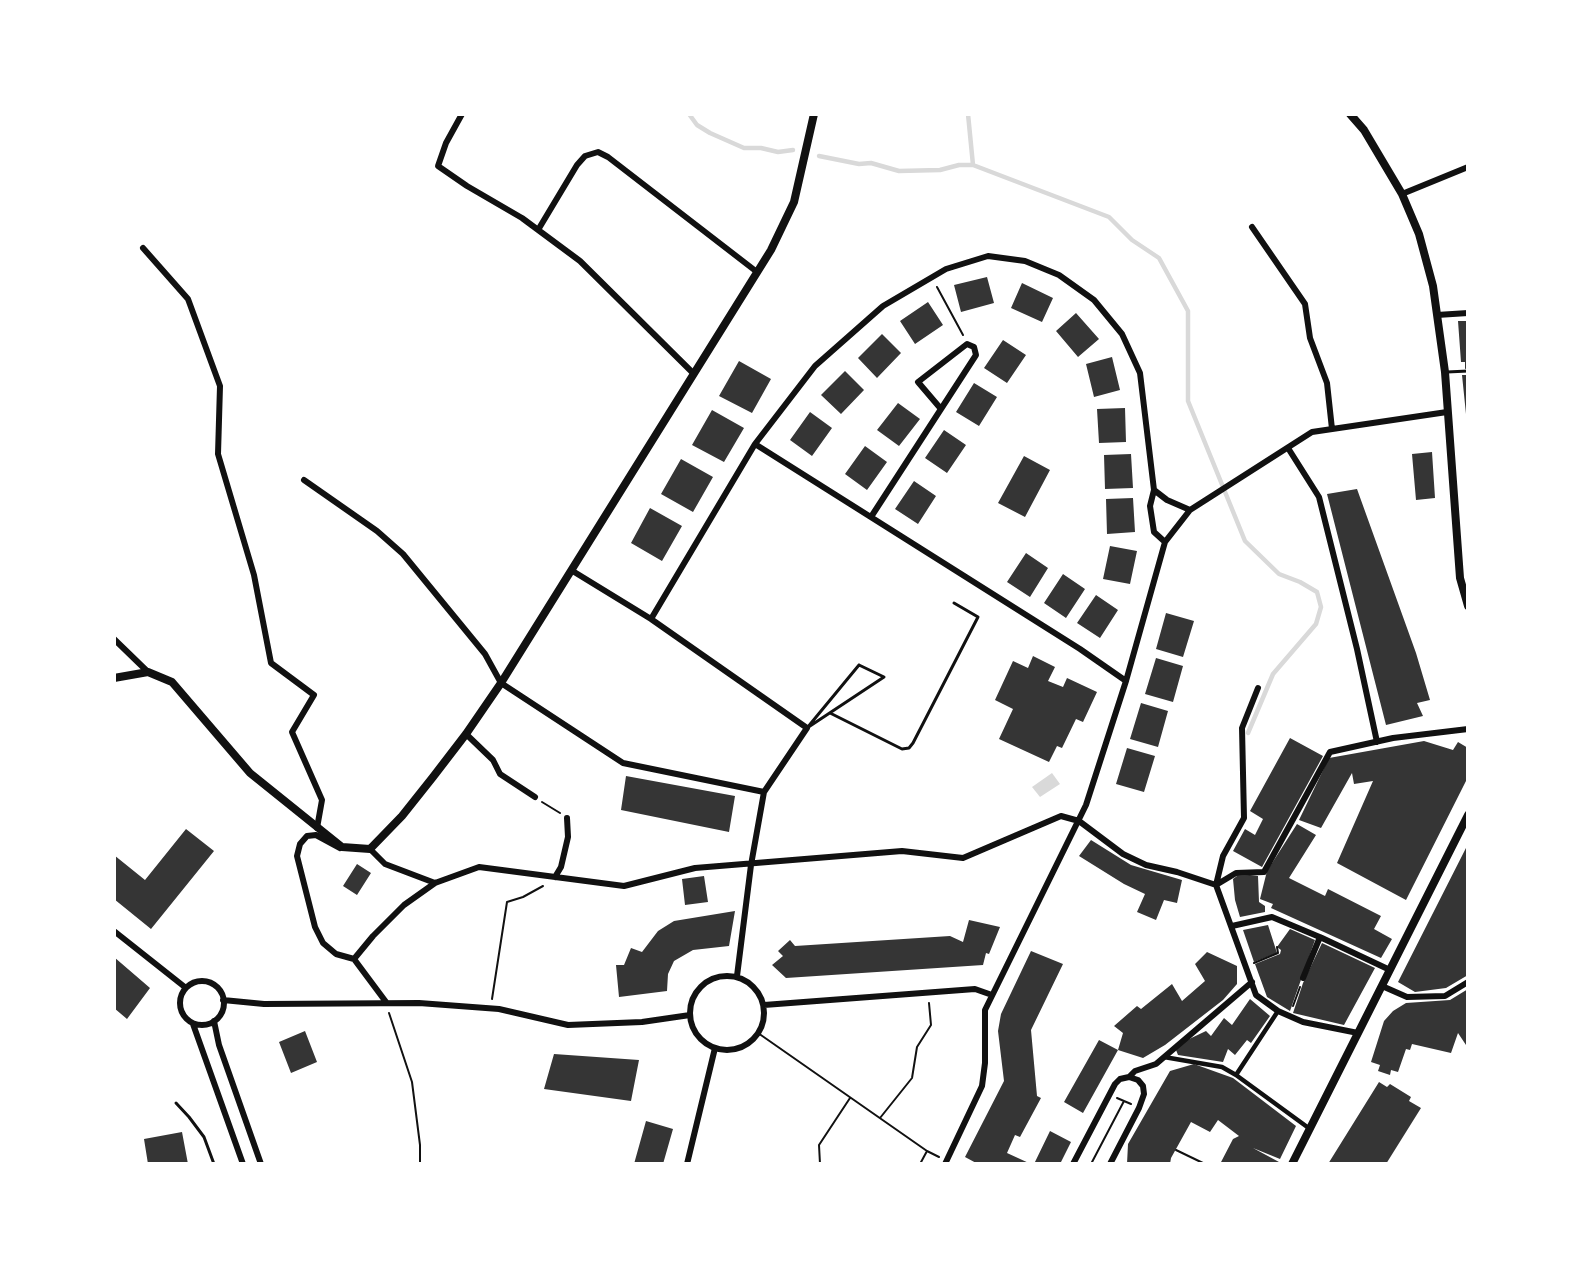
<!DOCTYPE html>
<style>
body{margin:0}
#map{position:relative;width:1582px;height:1278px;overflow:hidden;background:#fff;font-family:Ubuntu,sans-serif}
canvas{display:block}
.frame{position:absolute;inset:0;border:116px solid #fff;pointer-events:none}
</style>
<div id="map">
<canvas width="1582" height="1278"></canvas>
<div class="frame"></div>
</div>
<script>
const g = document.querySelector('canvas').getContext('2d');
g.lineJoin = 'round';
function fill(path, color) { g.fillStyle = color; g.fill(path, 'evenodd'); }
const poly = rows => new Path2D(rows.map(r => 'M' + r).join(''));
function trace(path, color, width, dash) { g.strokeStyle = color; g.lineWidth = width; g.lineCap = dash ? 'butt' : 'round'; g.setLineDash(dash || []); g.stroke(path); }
const water = poly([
 [1052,773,1060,784,1040,797,1032,787]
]);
const stream = poly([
 [689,114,697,125,710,133,744,148,761,148,778,152,793,150],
 [968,114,973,165,1109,217,1132,240,1159,258,1188,311,1188,401,1245,541,1279,574,1300,582,1317,592,1321,607,1316,624,1273,674,1248,733],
 [819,156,859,164,871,163,899,171,940,170,959,165,973,165]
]);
const building = poly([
 [987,277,994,303,961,312,954,285],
 [1022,283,1053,298,1042,322,1011,308],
 [928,302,943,325,915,344,900,321],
 [1076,313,1099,339,1078,357,1056,331],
 [1458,321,1468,321,1468,368,1465,369,1465,362,1461,362],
 [882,334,901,353,877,378,858,358],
 [1003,340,1026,355,1007,383,984,368],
 [1112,357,1120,390,1094,397,1086,364],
 [739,361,771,379,752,413,719,396],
 [845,371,864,390,841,414,821,395],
 [1462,375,1468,375,1468,414,1466,414],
 [974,383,997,397,979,426,956,412],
 [898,403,920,419,899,446,877,430],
 [1125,408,1126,442,1099,443,1097,409],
 [712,410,744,428,724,462,692,445],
 [810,412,832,428,812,456,790,440],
 [944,430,966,445,947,473,925,458],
 [865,446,887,462,867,490,845,474],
 [1432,452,1435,498,1416,500,1412,454],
 [1131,454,1133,488,1105,489,1104,455],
 [1024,456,1050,470,1025,517,998,503],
 [681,459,713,477,693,512,661,494],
 [914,481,936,496,918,524,895,509],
 [1357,489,1416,653,1430,700,1417,703,1423,716,1386,725,1327,494],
 [1133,498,1135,532,1107,534,1106,499],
 [650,508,682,526,662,561,631,543],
 [1110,546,1137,551,1130,584,1103,579],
 [1026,553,1048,568,1030,597,1007,582],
 [1063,574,1085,589,1066,618,1044,603],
 [1096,595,1118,610,1100,638,1077,623],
 [1166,613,1194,621,1183,657,1156,649],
 [1033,656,1055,667,1048,681,1063,687,1067,678,1097,692,1083,722,1076,719,1062,748,1057,746,1049,762,999,739,1013,709,995,700,1013,661,1028,668],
 [1156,658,1183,666,1173,702,1145,694],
 [1141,703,1168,711,1158,747,1130,739],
 [1290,738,1323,756,1262,867,1233,851,1245,829,1255,835,1263,819,1250,811],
 [1424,741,1453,750,1458,742,1468,748,1468,777,1406,900,1337,863,1373,781,1354,784,1352,773,1321,828,1299,820,1329,758],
 [1127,748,1155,756,1144,792,1116,784],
 [626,776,735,796,729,832,621,810],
 [1297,824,1316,835,1289,878,1325,896,1328,889,1381,916,1374,929,1392,939,1381,958,1271,908,1273,904,1260,899,1267,871],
 [186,829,214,851,151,929,114,899,114,855,145,880],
 [1091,840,1131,865,1182,880,1177,903,1164,900,1156,920,1137,912,1145,894,1124,884,1079,856],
 [1468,844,1468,975,1446,988,1415,992,1398,982],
 [357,864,371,873,357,895,343,886],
 [1250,875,1258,876,1259,902,1265,906,1265,912,1240,917,1235,900,1233,879,1237,876],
 [704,876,708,902,685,905,682,879],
 [735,911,729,946,693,950,674,961,668,974,667,991,619,997,616,965,624,965,631,948,642,952,658,931,674,921],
 [969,920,1000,927,989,954,986,953,983,965,786,978,772,965,783,956,778,951,790,940,795,946,950,936,963,942],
 [1268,925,1277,953,1254,962,1243,930],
 [1290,929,1315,940,1290,1011,1267,997,1255,964,1280,954,1281,950,1277,947],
 [1322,943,1375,968,1344,1025,1293,1013,1303,983],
 [1031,951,1063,964,1031,1030,1037,1096,1041,1098,1020,1137,1015,1135,1007,1153,1031,1164,978,1164,965,1157,1004,1081,998,1031,1001,1014],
 [1207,952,1237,966,1237,984,1223,1000,1165,1045,1143,1058,1118,1050,1123,1033,1114,1026,1137,1006,1141,1009,1172,984,1182,1001,1205,981,1195,964],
 [114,957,150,988,127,1019,114,1008],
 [1468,989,1468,1048,1458,1033,1451,1053,1412,1044,1410,1050,1406,1049,1398,1072,1391,1070,1390,1075,1378,1071,1380,1065,1371,1062,1384,1021,1393,1011,1406,1003,1450,1000],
 [1250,999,1270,1016,1251,1043,1247,1040,1235,1055,1228,1049,1223,1062,1178,1055,1176,1050,1185,1041,1206,1031,1211,1036,1224,1018,1232,1025],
 [305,1031,317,1062,291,1073,279,1042],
 [1099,1040,1118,1050,1083,1113,1064,1102],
 [554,1054,639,1060,631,1101,544,1089],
 [1194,1064,1233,1078,1296,1126,1280,1159,1253,1148,1279,1162,1278,1164,1220,1164,1233,1139,1239,1136,1218,1120,1210,1132,1191,1122,1171,1158,1170,1164,1127,1164,1128,1144,1170,1071],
 [1379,1082,1387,1087,1390,1084,1411,1097,1409,1101,1421,1108,1386,1164,1328,1164],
 [646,1121,673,1129,663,1164,634,1164],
 [1050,1131,1071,1142,1060,1164,1034,1164],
 [182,1132,188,1164,148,1164,144,1139]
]);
const path = poly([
 [937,287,963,335],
 [542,802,560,813],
 [1254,963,1278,953,1277,947],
 [492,999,507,902,523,897,543,886],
 [1293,1006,1300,987],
 [389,1013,412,1082,420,1145,420,1164],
 [758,1033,927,1151,939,1157],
 [1117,1098,1131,1104],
 [880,1118,912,1078,917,1047,931,1025,929,1003],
 [1176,1150,1205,1164],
 [820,1164,819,1145,850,1098],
 [920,1164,927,1151],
 [1091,1164,1124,1101]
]);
const service = poly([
 [1447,372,1468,371],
 [859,665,884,677,807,728,859,665],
 [830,713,902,749,909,748,913,743,978,617,954,603],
 [176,1103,189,1117,204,1137,214,1164]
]);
const pedestrian = poly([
 [1164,1057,1222,1067,1236,1075,1310,1129],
 [1236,1075,1278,1011]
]);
const minor = poly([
 [462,114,446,143,438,166,467,186,522,218,580,261,694,374],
 [1402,194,1468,167],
 [1252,227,1305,304,1310,338,1327,383,1332,429],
 [538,230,577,165,585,156,598,152,608,157,757,272],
 [143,248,188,299,220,386,218,454,254,575,271,663,314,695,292,732,322,800,317,828],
 [1437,315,1468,313],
 [755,444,1080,649,1126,681],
 [1288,448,1319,497,1357,649,1377,742],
 [304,480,377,531,403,554,485,654,501,683,623,763,764,792],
 [1154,490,1167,500,1190,510],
 [871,517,976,355,974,347,967,344,918,382,941,409],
 [571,570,651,619,807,728,764,792,751,865,737,976],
 [651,619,755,444,815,366,883,306,946,269,988,256,1025,261,1059,275,1094,300,1122,334,1140,373,1154,490,1150,506,1154,532,1165,542],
 [114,639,148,672],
 [466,734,493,760,500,774,535,797],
 [340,848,316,835,307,836,300,844,297,856,315,927,323,943,336,954,354,959,386,1002],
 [370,849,385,864,435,883,479,867,624,886,695,868,902,851,963,858,1061,816,1079,821,1123,854,1146,865,1177,872,1216,885],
 [555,877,561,867,568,837,567,818],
 [1216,885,1236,873,1264,872,1330,752,1393,738,1468,729],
 [1216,885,1256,995,1278,1011,1303,1022,1358,1033],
 [1216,885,1223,856,1244,818,1242,728,1258,688],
 [1232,926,1272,917,1322,938,1390,970],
 [114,931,186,988],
 [354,959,373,936,404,905,435,883],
 '690 1013a37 37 0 1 1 74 0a37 37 0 1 1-74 0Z',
 [1303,978,1320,937],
 '180 1003a22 22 0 1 1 44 0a22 22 0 1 1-44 0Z',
 [1382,986,1407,997,1445,996,1468,982],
 [223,1000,264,1004,419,1003,499,1009,568,1025,642,1022,690,1015],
 [764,1005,975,989,992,995],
 [214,1021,219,1045,261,1164],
 [193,1024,243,1164],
 [1129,1077,1135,1071,1156,1064,1252,982],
 [687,1164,715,1048],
 [945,1164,982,1086,985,1063,985,1010,1086,805,1126,681,1165,542,1190,510,1312,432,1447,412],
 [1073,1164,1115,1084,1120,1079,1129,1077,1138,1080,1143,1086,1144,1094,1139,1108,1110,1164]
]);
const tertiary = poly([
 [114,678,148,672,172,682,250,773,342,847,370,849,402,816,433,777,466,734,501,683,771,250,794,202,814,114]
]);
const secondary = poly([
 [1350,114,1364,130,1402,194,1419,234,1433,286,1445,372,1460,578,1468,606],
 [1292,1164,1468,815]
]);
fill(water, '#d9d9d9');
trace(stream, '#d9d9d9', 4.5);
fill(building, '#353535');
trace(path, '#111', 2);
trace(service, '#111', 3);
trace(pedestrian, '#111', 4.5);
trace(minor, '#111', 6);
trace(tertiary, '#111', 8);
trace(secondary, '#111', 8);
</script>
